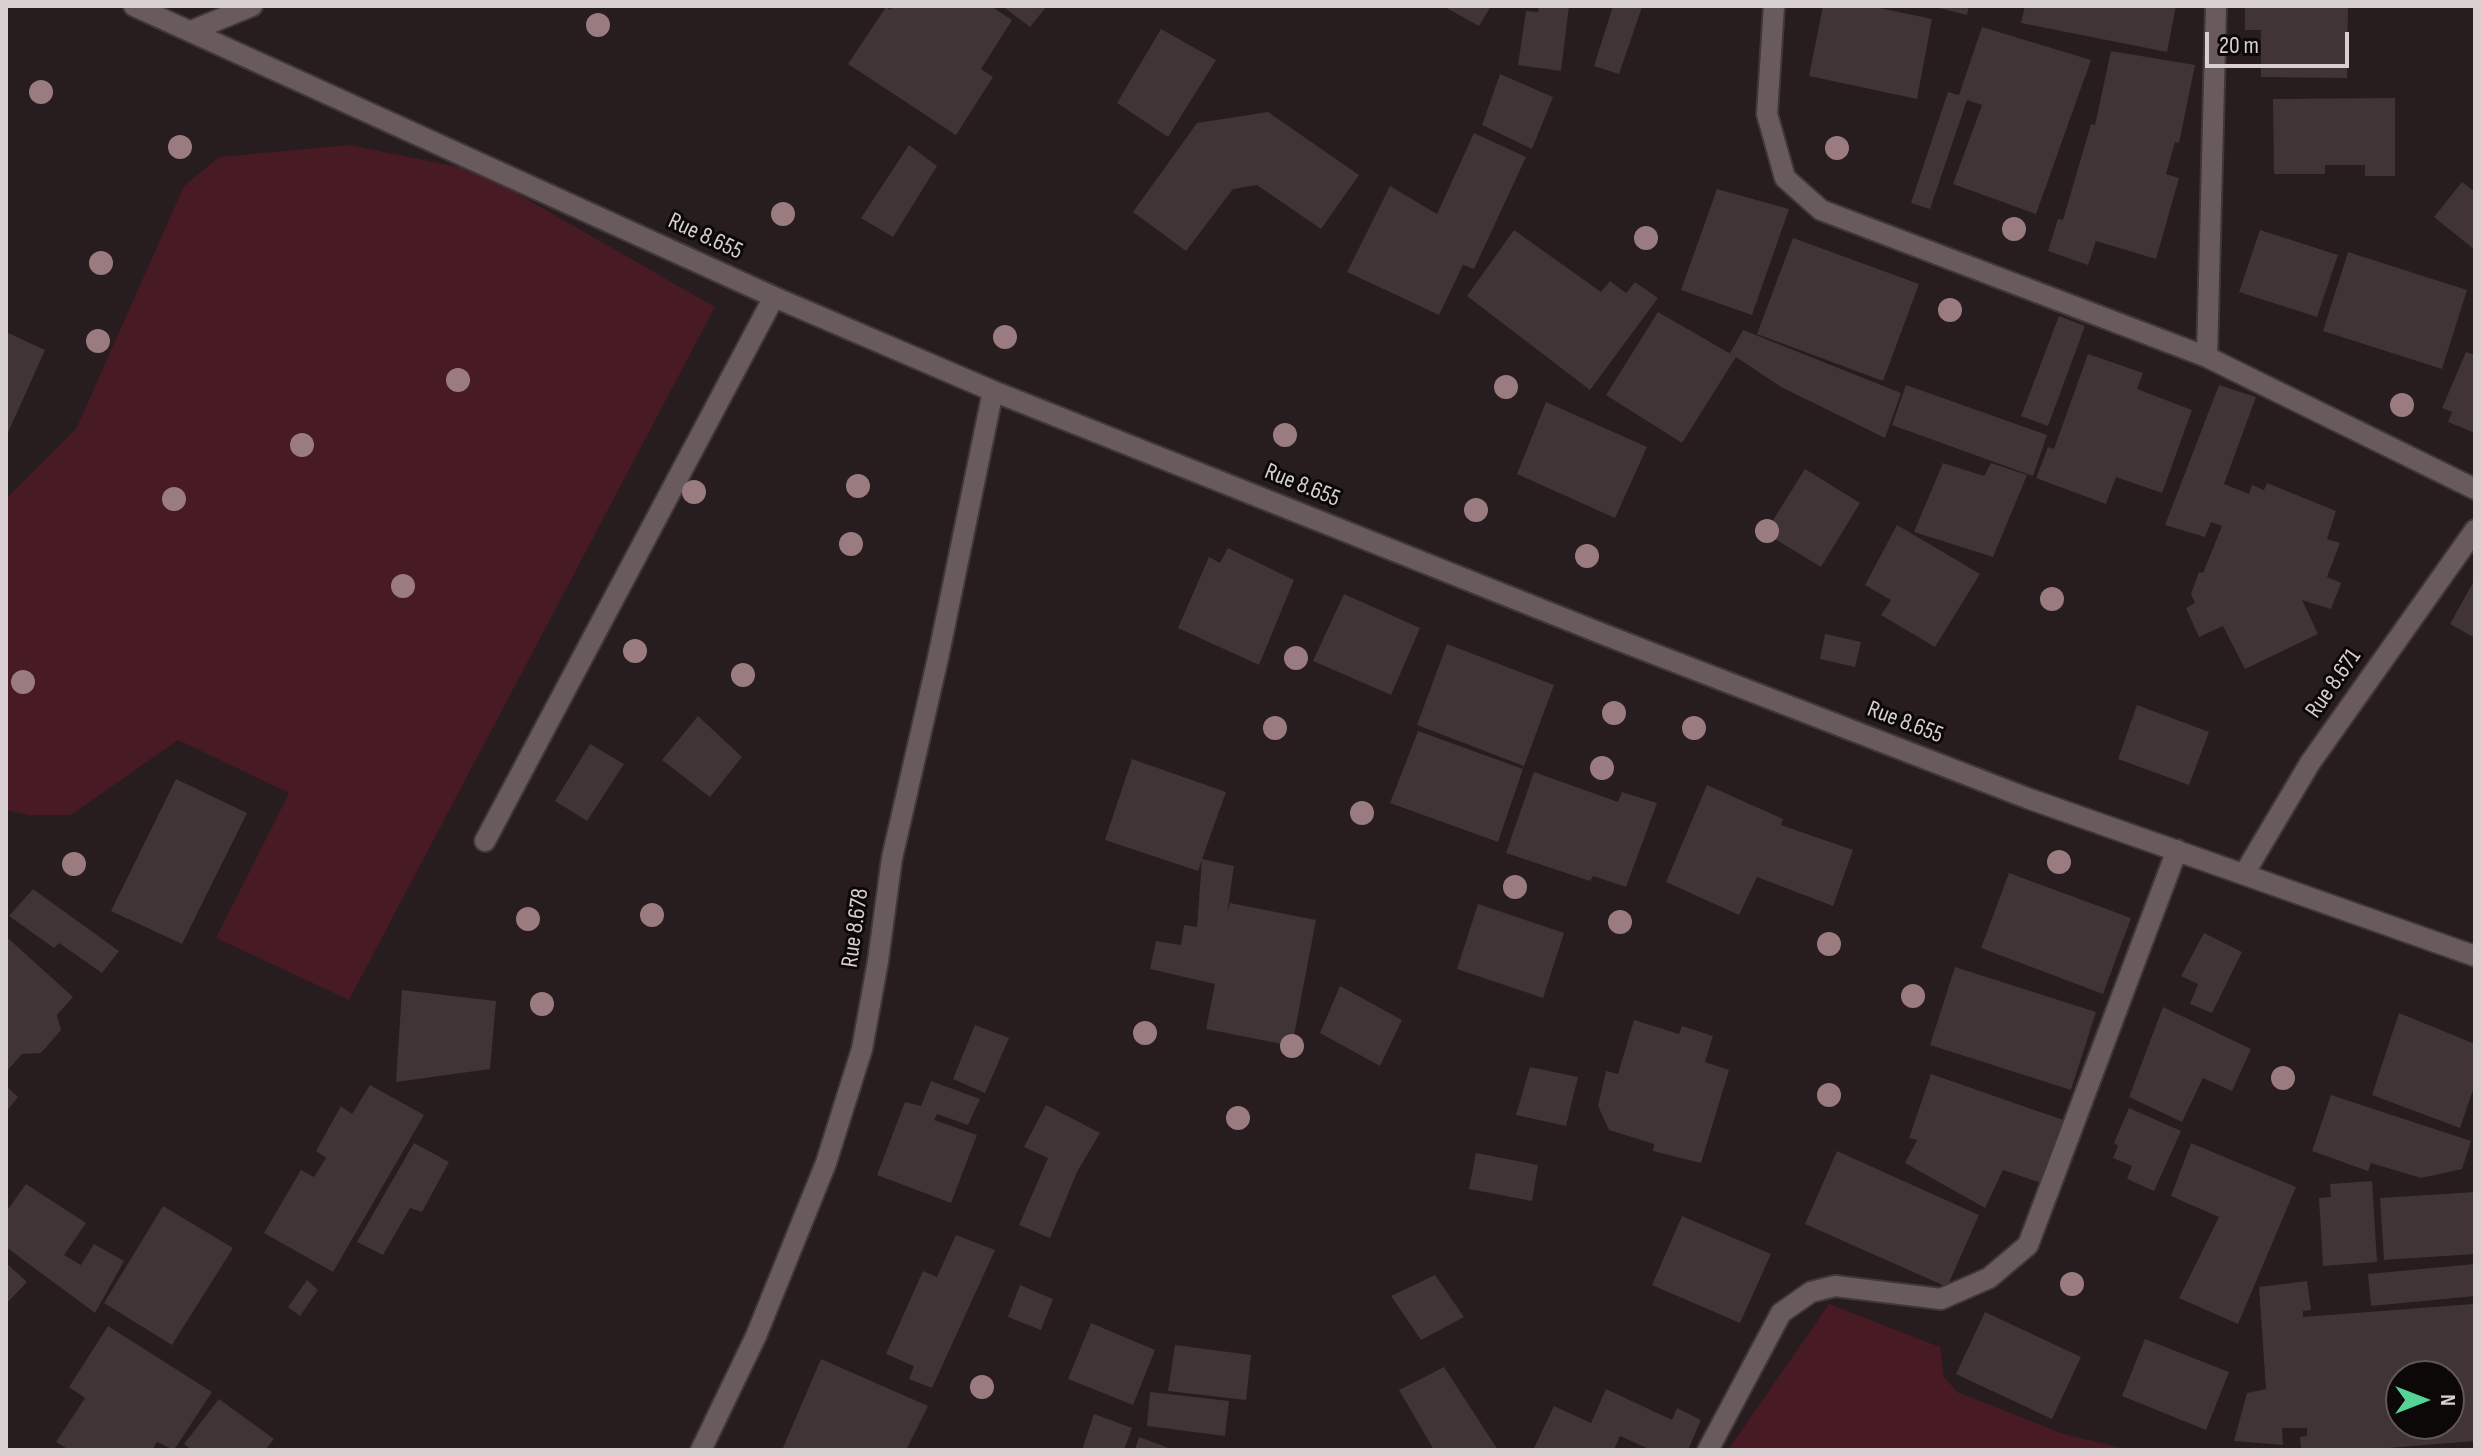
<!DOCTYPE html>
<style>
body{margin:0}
#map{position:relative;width:2481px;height:1456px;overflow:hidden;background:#271c1e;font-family:"Sofia Sans Condensed",sans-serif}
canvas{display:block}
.frame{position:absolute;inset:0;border:8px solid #d7cfd0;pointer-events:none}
.north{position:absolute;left:2385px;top:1360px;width:80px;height:80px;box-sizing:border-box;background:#0d0808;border:2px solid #5e5858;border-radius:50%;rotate:90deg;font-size:22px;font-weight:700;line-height:32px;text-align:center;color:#d7cfd0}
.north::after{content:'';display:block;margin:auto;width:28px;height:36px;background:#54d395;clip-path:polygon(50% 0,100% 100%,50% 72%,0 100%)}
.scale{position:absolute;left:2205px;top:32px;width:144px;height:36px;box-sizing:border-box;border:4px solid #d7cfd0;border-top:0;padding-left:10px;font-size:24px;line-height:28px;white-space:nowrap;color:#d7cfd0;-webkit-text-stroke:6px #0d0808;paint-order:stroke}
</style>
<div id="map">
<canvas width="2481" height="1456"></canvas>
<div class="frame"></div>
<div class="north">N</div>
<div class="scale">20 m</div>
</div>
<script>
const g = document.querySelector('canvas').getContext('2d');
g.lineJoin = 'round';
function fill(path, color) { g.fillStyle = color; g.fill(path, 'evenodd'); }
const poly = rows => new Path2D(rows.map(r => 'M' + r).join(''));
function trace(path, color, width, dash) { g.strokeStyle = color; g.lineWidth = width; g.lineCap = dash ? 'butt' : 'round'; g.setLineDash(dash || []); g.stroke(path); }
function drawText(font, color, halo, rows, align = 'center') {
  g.font = font + ' "Sofia Sans Condensed",sans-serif'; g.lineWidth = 6; g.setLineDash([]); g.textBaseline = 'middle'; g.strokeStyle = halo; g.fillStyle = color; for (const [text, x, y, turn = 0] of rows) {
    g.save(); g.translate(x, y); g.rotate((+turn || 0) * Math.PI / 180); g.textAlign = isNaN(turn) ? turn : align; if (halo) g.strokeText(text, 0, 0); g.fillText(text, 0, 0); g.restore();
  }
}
const green = poly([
 [349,145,478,171,715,307,349,1000,216,938,289,793,178,740,71,815,29,815,6,810,6,499,76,429,184,186,219,157],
 [1829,1304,1940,1347,1944,1377,1957,1392,2064,1434,2130,1450,1728,1450]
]);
const building = poly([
 [893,6,991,6,1012,20,981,69,993,77,956,135,848,64,886,7,890,10],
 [1002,6,1047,6,1030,27],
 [1443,6,1491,6,1479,26],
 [1539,6,1569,6,1561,71,1518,65,1526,11,1538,12],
 [1613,6,1642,7,1619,74,1594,66],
 [1823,6,1870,6,1932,19,1917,99,1809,76],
 [1931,6,1969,6,1967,15],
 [2025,6,2176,6,2167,52,2021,23],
 [2245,6,2348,6,2347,78,2261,77,2261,30,2245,30],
 [1982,27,2091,60,2036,214,1953,184,1982,105,1967,100,1930,209,1911,203,1948,92,1959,95],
 [1161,29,1216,60,1168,137,1117,103],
 [2111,51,2195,65,2179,143,2175,142,2166,174,2179,178,2156,259,2096,241,2088,265,2048,251,2058,219,2063,220,2091,124,2095,125],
 [1500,74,1553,97,1532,149,1482,125],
 [2395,98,2395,176,2365,176,2365,165,2325,165,2325,174,2274,174,2273,99],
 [1268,112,1359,175,1321,229,1257,185,1233,189,1186,251,1133,212,1197,123],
 [1474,133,1526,157,1474,269,1463,265,1439,315,1347,272,1390,186,1437,214],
 [909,145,937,166,893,237,861,218],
 [2462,182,2475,192,2475,250,2434,217],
 [1717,189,1789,209,1752,315,1681,290],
 [1514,230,1601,292,1610,281,1626,293,1635,282,1658,298,1590,390,1467,296],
 [2260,230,2338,255,2317,317,2239,292],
 [1793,238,1919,284,1883,381,1757,334],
 [2348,252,2467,290,2442,369,2323,331],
 [1658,312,1736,357,1682,443,1606,395],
 [2059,316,2085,326,2048,426,2021,416],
 [1743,330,1901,393,1885,438,1781,387,1730,353],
 [6,332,45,350,6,437],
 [2466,352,2475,355,2475,433,2448,422,2452,412,2442,408],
 [2088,354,2143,373,2137,389,2192,410,2162,493,2116,477,2106,504,2036,478,2048,447,2054,449],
 [1906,385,2047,435,2033,476,1892,425],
 [2219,385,2256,397,2224,484,2249,494,2252,485,2264,490,2267,483,2336,511,2327,539,2340,543,2327,577,2341,583,2331,609,2302,600,2318,634,2245,669,2223,626,2199,637,2186,608,2195,603,2191,594,2199,572,2203,573,2222,526,2211,522,2205,537,2165,525],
 [1546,402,1647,447,1615,518,1517,474],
 [1943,463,1984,476,1991,463,2027,475,1993,557,1914,532],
 [1805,469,1860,503,1821,567,1765,533],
 [1897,525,1980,574,1935,647,1881,615,1891,600,1865,585],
 [1228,548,1294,580,1259,665,1178,628,1209,557,1220,563],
 [2475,579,2475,638,2450,624],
 [1344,594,1420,628,1391,695,1313,661],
 [1825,634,1861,642,1855,667,1820,659],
 [1447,644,1554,685,1524,766,1417,725],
 [2137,705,2209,732,2189,785,2118,759],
 [698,716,742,757,710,797,662,760],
 [1418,731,1523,769,1498,842,1390,803],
 [590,744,624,764,587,821,555,801],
 [1132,759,1226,792,1202,859,1234,866,1227,914,1230,903,1316,920,1292,1046,1206,1029,1215,984,1150,969,1156,941,1181,945,1184,925,1197,927,1202,860,1198,871,1105,840],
 [1534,772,1618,802,1622,792,1657,803,1626,887,1593,876,1590,881,1506,853],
 [176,779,247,813,182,944,111,911],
 [1707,785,1783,819,1781,825,1853,850,1833,906,1757,877,1739,915,1666,882],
 [2009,873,2131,918,2103,994,1981,948],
 [33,889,119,951,102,973,59,943,54,948,9,916],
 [1478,904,1564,933,1543,998,1457,969],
 [2204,933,2242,952,2212,1013,2190,1004,2198,984,2181,976],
 [9,939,73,997,57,1015,61,1030,41,1053,22,1054,6,1072,6,943],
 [1955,967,2096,1012,2071,1090,1930,1045],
 [1340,986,1402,1020,1380,1066,1320,1033],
 [402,990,496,1001,490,1069,396,1082],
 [2163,1007,2251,1049,2232,1091,2203,1078,2182,1122,2129,1097],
 [2399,1013,2475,1044,2475,1084,2460,1128,2372,1095],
 [1634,1020,1679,1034,1682,1026,1713,1036,1705,1062,1729,1070,1701,1163,1653,1151,1654,1144,1609,1130,1598,1106,1606,1071,1618,1074],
 [975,1025,1009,1038,985,1093,953,1079],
 [1530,1067,1578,1077,1566,1126,1516,1115],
 [1931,1074,2066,1121,2044,1184,2003,1170,1985,1208,1905,1163,1917,1140,1909,1138],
 [931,1081,980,1099,968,1125,937,1114,934,1120,977,1135,951,1203,877,1175,905,1102,921,1106],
 [370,1085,424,1115,333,1272,264,1233,301,1170,314,1177,326,1158,316,1151,341,1106,352,1114],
 [6,1086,18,1097,6,1112],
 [2331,1095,2471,1141,2462,1169,2421,1178,2371,1163,2368,1171,2312,1151],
 [1046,1105,1100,1133,1077,1172,1050,1238,1019,1225,1048,1158,1024,1147],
 [2129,1108,2181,1131,2154,1191,2127,1179,2132,1166,2113,1158,2118,1146,2114,1143],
 [414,1143,449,1162,422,1212,410,1208,383,1255,357,1242],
 [2191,1143,2296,1187,2238,1324,2179,1298,2219,1217,2171,1196],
 [1837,1151,1979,1215,1947,1287,1805,1224],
 [1476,1153,1538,1165,1532,1201,1469,1189],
 [2372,1181,2377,1262,2323,1266,2319,1198,2331,1197,2330,1184],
 [26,1184,86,1223,64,1255,81,1265,94,1244,124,1261,95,1313,6,1247,6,1212],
 [2475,1192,2475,1254,2384,1260,2380,1198],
 [163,1206,233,1248,172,1345,104,1303],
 [1682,1216,1771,1254,1740,1323,1652,1285],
 [956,1235,995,1250,932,1388,909,1379,914,1366,886,1354,923,1271,937,1277],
 [6,1263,27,1282,6,1304],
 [2475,1264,2475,1296,2371,1306,2368,1274],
 [1435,1275,1464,1317,1421,1340,1391,1296],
 [307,1280,318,1290,300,1316,288,1307],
 [2307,1281,2311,1310,2303,1311,2303,1317,2473,1304,2475,1441,2388,1448,2388,1450,2301,1450,2300,1437,2307,1436,2307,1428,2282,1428,2283,1445,2234,1441,2247,1393,2266,1389,2259,1287],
 [2401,1376,2449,1376,2449,1424,2401,1424],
 [1020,1285,1053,1299,1041,1330,1008,1317],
 [1985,1312,2081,1357,2052,1419,1956,1374],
 [1091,1323,1155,1350,1133,1405,1068,1379],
 [108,1326,212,1392,174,1450,157,1442,152,1450,69,1450,56,1442,85,1398,69,1387],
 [2145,1339,2229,1372,2206,1430,2122,1396],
 [1175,1345,1251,1355,1246,1400,1168,1391],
 [821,1359,928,1406,906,1450,782,1450],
 [1444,1367,1498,1450,1434,1450,1399,1390],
 [1606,1389,1672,1420,1677,1408,1701,1420,1688,1450,1651,1450,1620,1436,1614,1450,1533,1450,1554,1406,1591,1423],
 [1150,1392,1229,1401,1225,1436,1147,1426],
 [219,1399,274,1439,265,1450,192,1450,184,1444],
 [1094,1414,1132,1428,1124,1450,1082,1450],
 [1139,1437,1174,1450,1135,1450]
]);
const minor = poly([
 [134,6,774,297,993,391,1613,638,2027,798,2475,956],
 [1774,6,1767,114,1785,178,1821,210,2207,357,2475,489],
 [191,31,252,6],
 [2207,357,2216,6],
 [485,841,774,297],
 [2244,874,2310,763,2475,530],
 [701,1450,756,1336,826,1163,862,1049,878,961,892,858,938,658,993,391],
 [1708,1450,1781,1313,1811,1292,1835,1286,1941,1299,1989,1278,2028,1245,2177,850]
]);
const trees = [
 [598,25],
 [41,92],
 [180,147],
 [1837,148],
 [783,214],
 [2014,229],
 [1646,238],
 [101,263],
 [1950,310],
 [1005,337],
 [98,341],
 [458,380],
 [1506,387],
 [2402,405],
 [1285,435],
 [302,445],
 [858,486],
 [694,492],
 [174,499],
 [1476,510],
 [1767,531],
 [851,544],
 [1587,556],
 [403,586],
 [2052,599],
 [635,651],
 [1296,658],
 [743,675],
 [23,682],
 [1614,713],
 [1275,728],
 [1694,728],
 [1602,768],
 [1362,813],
 [2059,862],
 [74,864],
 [1515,887],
 [652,915],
 [528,919],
 [1620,922],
 [1829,944],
 [1913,996],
 [542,1004],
 [1145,1033],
 [1292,1046],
 [2283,1078],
 [1829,1095],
 [1238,1118],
 [2072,1284],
 [982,1387]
];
const streetNames = [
 ["Rue 8.655",705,237,25],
 ["Rue 8.655",1302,486,22],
 ["Rue 8.671",2334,684,-55],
 ["Rue 8.655",1905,723,21],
 ["Rue 8.678",856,928,-82]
];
fill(green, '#471a24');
fill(building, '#403435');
trace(minor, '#403738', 24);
trace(minor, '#695b5d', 20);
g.fillStyle = '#9a7c80';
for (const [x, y] of trees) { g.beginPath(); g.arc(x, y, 12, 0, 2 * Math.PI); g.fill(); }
drawText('24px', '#d7cfd0', '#0d0808', streetNames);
</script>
